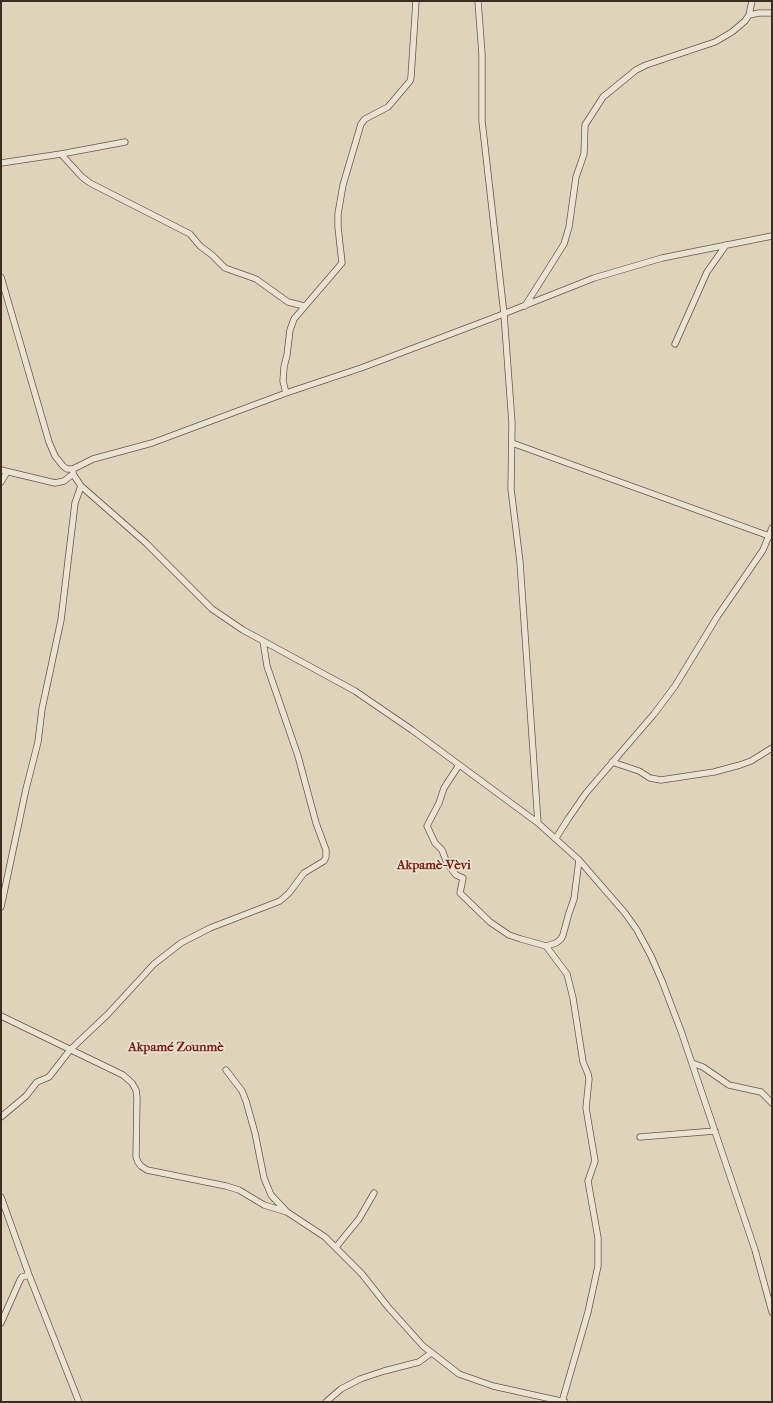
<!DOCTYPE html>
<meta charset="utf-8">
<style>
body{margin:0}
#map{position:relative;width:773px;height:1403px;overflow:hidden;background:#dfd4bb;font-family:"IM FELL French Canon",serif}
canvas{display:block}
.frame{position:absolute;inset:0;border:2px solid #3d2c1f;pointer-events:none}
</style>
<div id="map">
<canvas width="773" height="1403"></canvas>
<div class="frame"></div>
</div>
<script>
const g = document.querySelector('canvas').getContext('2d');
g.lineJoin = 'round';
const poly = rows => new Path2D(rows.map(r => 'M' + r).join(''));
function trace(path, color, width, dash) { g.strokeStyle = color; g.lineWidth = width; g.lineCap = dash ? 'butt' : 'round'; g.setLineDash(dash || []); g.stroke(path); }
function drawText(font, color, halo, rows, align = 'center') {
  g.font = font + ' "IM FELL French Canon",serif'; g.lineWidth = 3.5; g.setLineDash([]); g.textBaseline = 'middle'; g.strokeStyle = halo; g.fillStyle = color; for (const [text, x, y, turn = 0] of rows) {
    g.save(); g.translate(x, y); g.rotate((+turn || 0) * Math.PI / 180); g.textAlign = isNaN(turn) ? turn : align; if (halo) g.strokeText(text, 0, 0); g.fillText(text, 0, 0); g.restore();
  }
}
const street = poly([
 [478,1,482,54,482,121,504,314,512,423,511,489,520,562,538,823],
 [749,15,759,13,772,13],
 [61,154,82,177,90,183,190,234,200,246,212,255,225,268,256,279,288,302,304,306],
 [1,163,61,154,125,142],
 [1,277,49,442,55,456,63,466,67,469,73,469,93,459,152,443,286,393,361,368,493,318,594,278,662,258,772,236],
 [525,306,564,244,569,227,576,177,584,154,585,125,603,97,636,70,646,65,715,42,732,32,745,21,749,15,752,1],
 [675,344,707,272,726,245],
 [286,393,283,381,284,367,287,355,290,330,294,319,342,263,338,227,338,214,343,185,361,124,365,119,388,107,410,81,411,77,416,1],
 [512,443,772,537],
 [73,469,73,474,81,486,146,543,212,609,243,630,355,691,412,730,538,823,579,860,625,913,637,930,651,956,662,981,681,1031,755,1250,772,1312],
 [1,470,55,483,64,481,73,474],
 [1,482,7,472],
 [612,762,639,771,650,778,661,780,714,772,740,765,751,761,772,748],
 [459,765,444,788,439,803,427,826,435,843,442,850,447,863,456,875,463,878,460,893,490,922,509,935,521,939,546,946,556,943,561,939,563,935,569,913,574,899,579,860],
 [556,838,568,819,586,793,654,714,675,686,717,617,763,550,772,528],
 [1,907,26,789,38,742,42,709,61,620,75,503,81,486],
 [546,946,567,974,573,998,583,1062,588,1074,589,1079,586,1108,595,1161,588,1181,598,1238,598,1266,588,1312,562,1402],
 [1,1016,123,1075,132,1083,136,1090,137,1098,136,1157,138,1162,141,1166,147,1170,226,1186,239,1190,264,1205,287,1212,325,1237,362,1274,388,1307,423,1346,459,1374,493,1386,565,1402],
 [692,1063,703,1067,729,1085,761,1092,772,1103],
 [226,1070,242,1091,246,1101,255,1133,264,1178,271,1195,287,1212],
 [1,1117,26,1096,37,1082,49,1077,70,1050,108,1014,154,964,181,943,210,928,280,901,289,893,304,873,324,861,326,857,326,850,316,823,298,756,267,666,263,641],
 [640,1137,715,1131],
 [1,1197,29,1275,79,1402],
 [336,1247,359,1219,374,1193],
 [1,1323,20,1280,22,1277,29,1275],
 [326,1402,341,1389,360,1379,384,1371,419,1362,431,1353]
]);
const quarterNames = [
 ["Akpamè-Vèvi",434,866],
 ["Akpamé Zounmè",176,1048]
];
trace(street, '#665646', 7);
trace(street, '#eae3d3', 5.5);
drawText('bold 13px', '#7a1f14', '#eae3d3', quarterNames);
</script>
